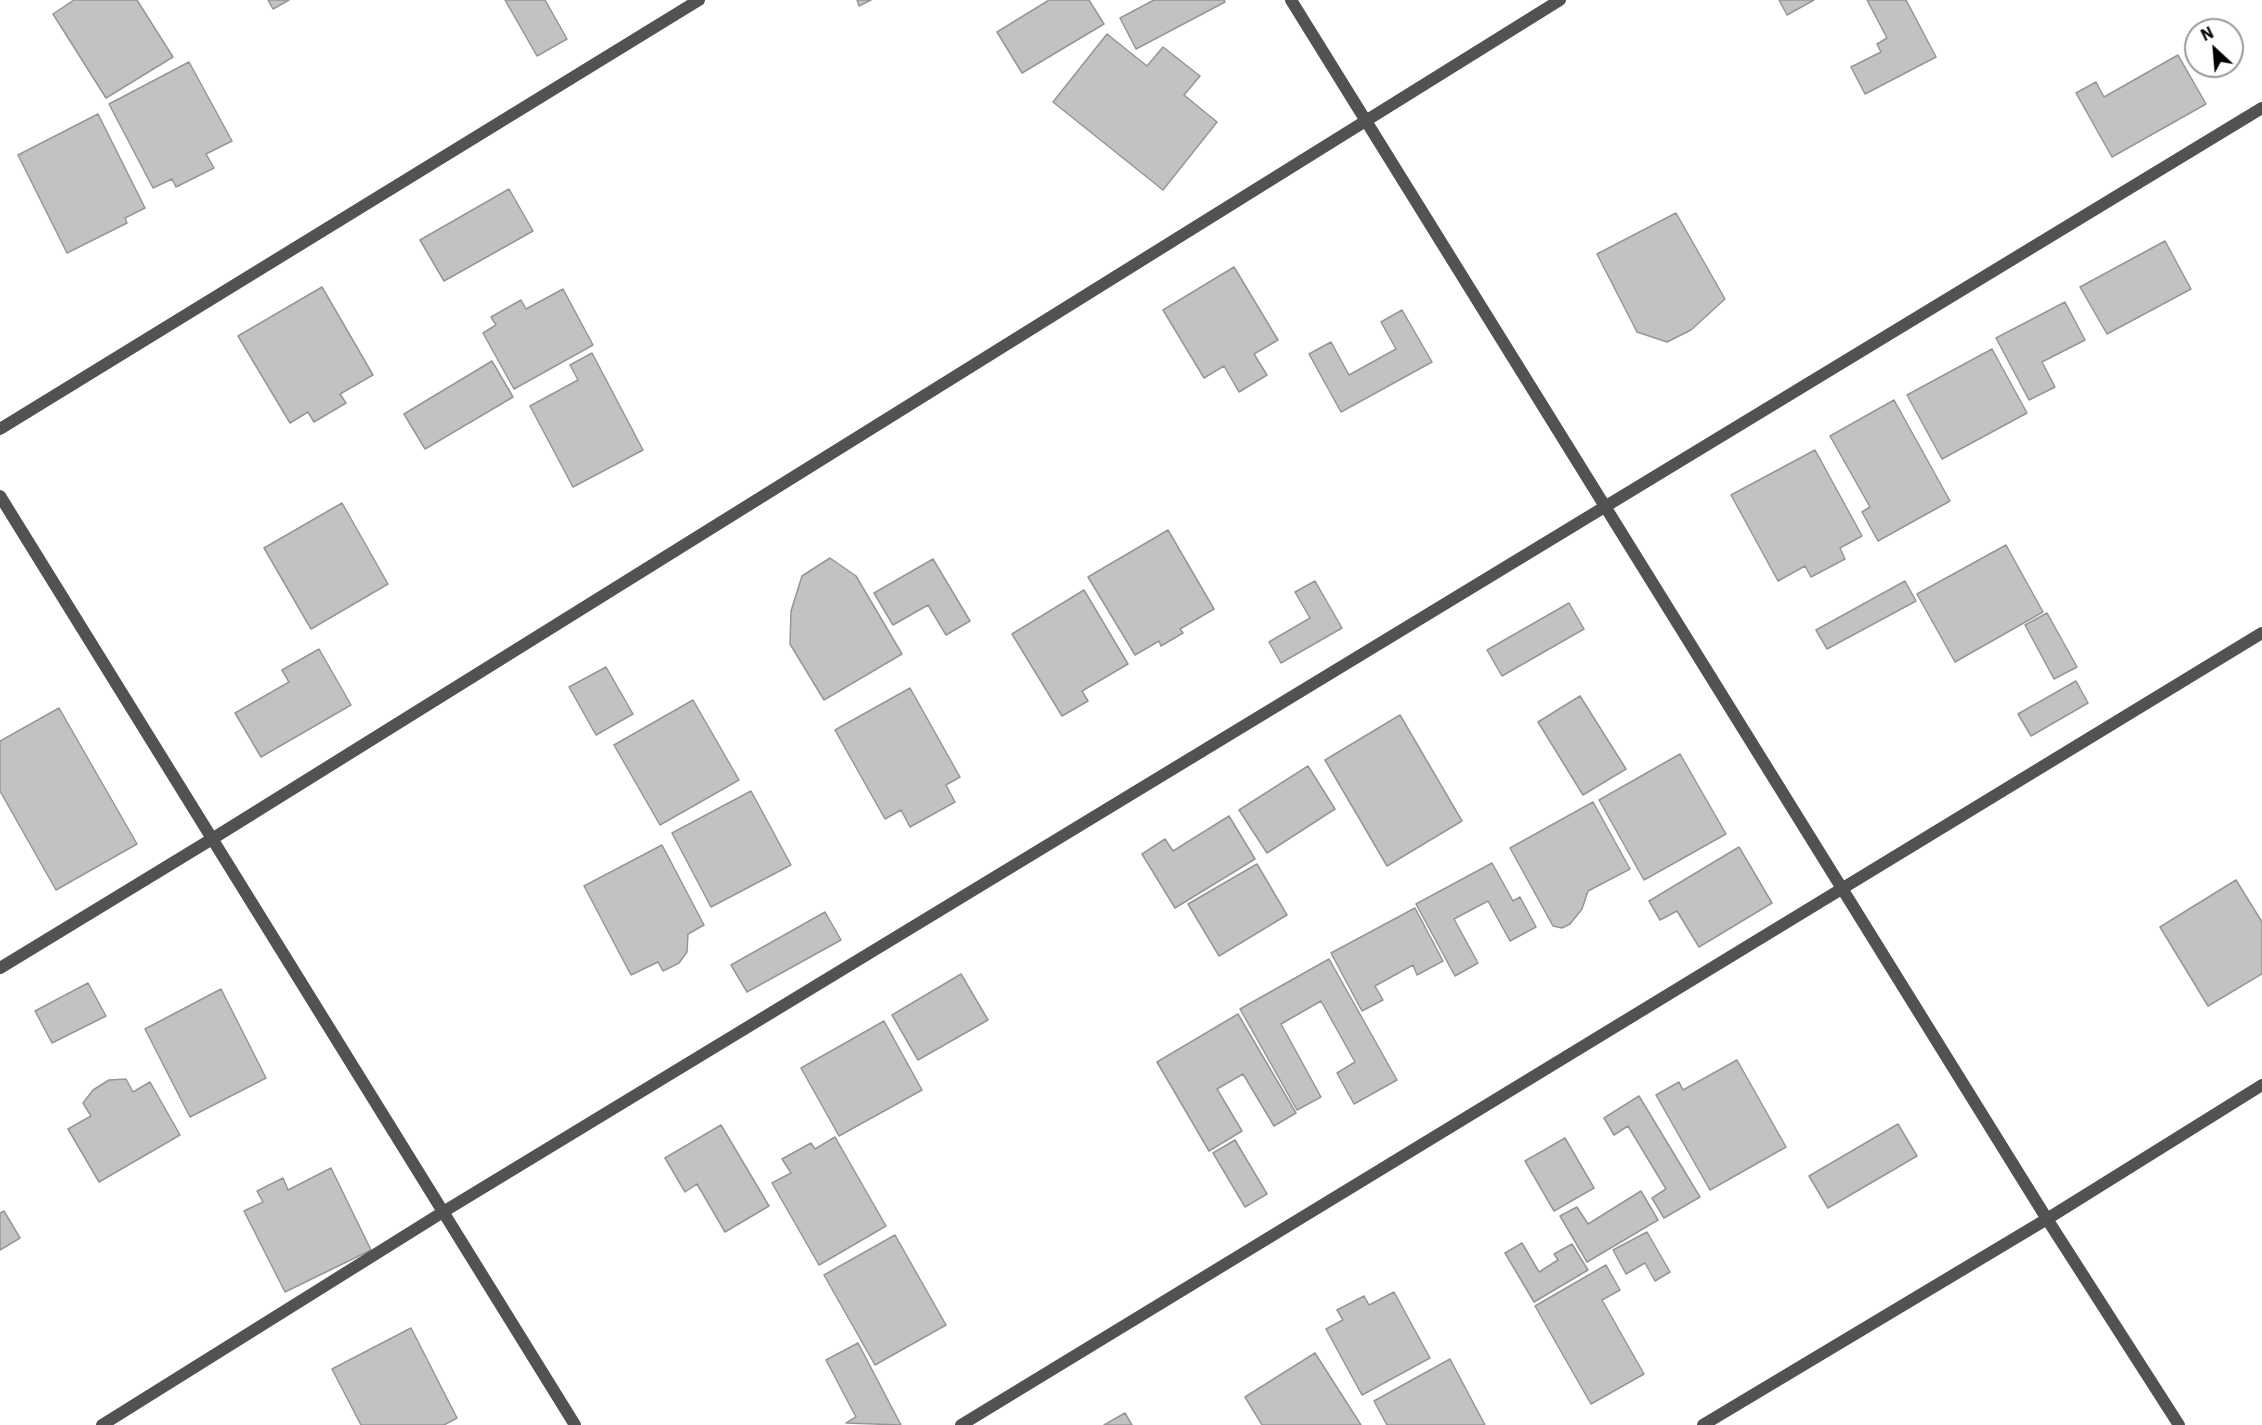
<!DOCTYPE html>
<style>
body{margin:0}
#map{position:relative;width:2262px;height:1425px;overflow:hidden;background:#fff;font-family:"IBM Plex Sans",sans-serif}
canvas{display:block}
.north{position:absolute;left:2184px;top:18px;width:60px;height:60px;box-sizing:border-box;background:#fff;border:2px solid #999;border-radius:50%;rotate:334deg;font-size:16px;font-weight:700;line-height:24px;text-align:center;color:#000}
.north::after{content:'';display:block;margin:auto;width:21px;height:27px;background:#000;clip-path:polygon(50% 0,100% 100%,50% 72%,0 100%)}
</style>
<div id="map">
<canvas width="2262" height="1425"></canvas>
<div class="north">N</div>
</div>
<script>
const g = document.querySelector('canvas').getContext('2d');
g.lineJoin = 'round';
function fill(path, color) { g.fillStyle = color; g.fill(path, 'evenodd'); }
const poly = rows => new Path2D(rows.map(r => 'M' + r).join(''));
function trace(path, color, width, dash) { g.strokeStyle = color; g.lineWidth = width; g.lineCap = dash ? 'butt' : 'round'; g.setLineDash(dash || []); g.stroke(path); }
const building = poly([
 [74,0,137,0,173,57,106,98,53,14,74,0],
 [268,0,289,0,273,9,268,0],
 [505,0,545,0,567,39,537,56,505,0],
 [857,0,871,0,859,6,857,0],
 [1049,0,1089,0,1104,24,1022,73,997,32,1049,0],
 [1154,0,1224,0,1225,2,1136,49,1120,18,1154,0],
 [1779,0,1814,0,1787,15,1779,0],
 [1867,0,1906,0,1936,57,1865,94,1851,67,1881,52,1877,44,1887,38,1867,0],
 [1107,34,1147,66,1163,47,1200,76,1184,95,1217,122,1163,190,1053,102,1107,34],
 [2178,55,2206,104,2112,157,2076,93,2096,82,2104,97,2178,55],
 [189,62,232,141,206,154,214,168,176,187,172,179,153,188,109,104,189,62],
 [98,114,145,208,125,218,127,223,67,253,18,155,98,114],
 [509,189,533,231,444,281,420,240,509,189],
 [1676,213,1725,299,1691,330,1667,342,1637,332,1597,254,1676,213],
 [2165,241,2191,289,2107,334,2080,287,2165,241],
 [1234,267,1278,340,1254,354,1267,375,1239,392,1224,366,1204,378,1163,310,1234,267],
 [322,287,373,375,340,394,346,403,314,422,308,412,290,423,238,336,322,287],
 [563,289,593,345,514,389,483,333,496,325,491,317,521,300,526,309,563,289],
 [2065,302,2085,340,2042,362,2055,387,2029,400,1996,338,2065,302],
 [1402,310,1432,362,1341,412,1309,354,1331,342,1349,375,1396,349,1381,322,1402,310],
 [1992,349,2027,413,1942,459,1907,395,1992,349],
 [592,353,643,450,573,487,530,406,578,380,570,365,592,353],
 [492,361,513,397,425,449,404,414,492,361],
 [1894,400,1950,501,1878,541,1862,512,1870,507,1830,436,1894,400],
 [1815,450,1862,536,1840,548,1845,559,1811,577,1805,566,1778,581,1731,495,1815,450],
 [342,503,388,584,311,629,264,548,342,503],
 [1168,530,1214,609,1180,629,1183,633,1161,646,1159,641,1135,655,1088,577,1168,530],
 [2006,545,2043,612,1955,662,1917,594,2006,545],
 [830,558,856,576,902,654,824,700,790,644,791,611,802,576,830,558],
 [933,559,970,621,946,635,928,605,893,625,874,593,933,559],
 [1315,581,1342,628,1281,663,1269,642,1310,618,1295,592,1315,581],
 [1905,581,1916,601,1827,649,1816,630,1905,581],
 [1084,590,1128,664,1082,691,1088,701,1062,716,1012,634,1084,590],
 [1569,603,1584,629,1502,676,1487,650,1569,603],
 [2047,613,2077,667,2054,679,2025,625,2047,613],
 [319,649,351,705,261,757,235,713,289,682,282,670,319,649],
 [606,667,633,714,596,735,569,687,606,667],
 [2076,681,2088,703,2031,736,2018,714,2076,681],
 [910,688,960,777,946,785,955,802,910,827,901,810,885,819,835,730,910,688],
 [1580,696,1626,769,1583,795,1538,722,1580,696],
 [693,700,739,780,660,825,614,745,693,700],
 [59,708,137,844,56,890,0,791,0,741,59,708],
 [1400,715,1462,821,1387,866,1325,760,1400,715],
 [1680,754,1726,834,1644,880,1599,800,1680,754],
 [1308,766,1335,809,1267,853,1239,810,1308,766],
 [751,791,791,865,711,907,672,833,751,791],
 [1593,802,1630,869,1588,891,1582,909,1570,924,1562,928,1553,926,1510,848,1593,802],
 [1229,816,1255,859,1175,908,1142,854,1165,839,1173,851,1229,816],
 [662,845,704,925,688,934,687,952,679,963,663,971,658,962,631,975,584,886,662,845],
 [1739,847,1772,903,1699,947,1677,911,1660,920,1649,901,1739,847],
 [1492,863,1513,901,1520,897,1536,927,1510,941,1488,901,1454,919,1478,963,1455,976,1416,904,1492,863],
 [1257,864,1287,915,1219,956,1188,904,1257,864],
 [2236,880,2262,922,2262,974,2208,1006,2160,927,2236,880],
 [1415,908,1443,961,1417,975,1413,965,1375,986,1383,1000,1362,1011,1331,953,1415,908],
 [825,912,841,940,747,992,731,965,825,912],
 [1329,959,1397,1080,1354,1104,1337,1073,1355,1062,1321,1001,1281,1024,1321,1097,1297,1110,1240,1009,1329,959],
 [961,974,988,1020,918,1060,892,1015,961,974],
 [88,983,106,1016,52,1043,35,1011,88,983],
 [221,989,266,1078,190,1117,145,1029,221,989],
 [1238,1014,1296,1113,1274,1126,1243,1074,1217,1089,1242,1131,1209,1151,1157,1062,1238,1014],
 [884,1021,922,1090,839,1136,801,1068,884,1021],
 [1737,1060,1786,1147,1710,1190,1656,1095,1679,1082,1683,1090,1737,1060],
 [126,1079,133,1092,150,1082,180,1135,99,1182,68,1129,91,1116,83,1103,93,1090,109,1080,126,1079],
 [1639,1096,1700,1197,1664,1218,1652,1198,1666,1189,1628,1126,1614,1135,1604,1118,1639,1096],
 [1898,1124,1917,1156,1828,1208,1809,1176,1898,1124],
 [721,1125,769,1206,725,1232,697,1184,685,1192,665,1158,721,1125],
 [835,1137,886,1226,819,1265,772,1183,791,1173,782,1159,811,1143,815,1149,835,1137],
 [1565,1138,1594,1188,1554,1211,1525,1161,1565,1138],
 [1235,1140,1267,1194,1245,1207,1213,1153,1235,1140],
 [331,1168,371,1250,285,1292,244,1211,263,1202,257,1191,283,1178,288,1190,331,1168],
 [1641,1191,1658,1220,1587,1262,1560,1216,1577,1207,1588,1224,1641,1191],
 [4,1211,20,1238,0,1250,0,1213,4,1211],
 [1647,1232,1670,1272,1655,1281,1645,1263,1626,1274,1613,1250,1647,1232],
 [895,1235,946,1325,875,1365,824,1275,895,1235],
 [1522,1243,1539,1272,1558,1260,1554,1254,1572,1244,1588,1270,1534,1302,1505,1253,1522,1243],
 [1606,1265,1620,1290,1602,1300,1644,1374,1591,1404,1535,1306,1606,1265],
 [1394,1292,1430,1358,1362,1395,1326,1329,1343,1320,1337,1310,1364,1296,1369,1305,1394,1292],
 [411,1328,457,1418,444,1425,361,1425,332,1369,411,1328],
 [858,1343,901,1425,846,1423,856,1417,826,1360,858,1343],
 [1315,1353,1361,1425,1262,1425,1245,1397,1315,1353],
 [1450,1359,1485,1425,1387,1425,1374,1401,1450,1359],
 [1125,1413,1132,1425,1104,1425,1125,1413]
]);
const minor = poly([
 [1291,0,2047,1219,2179,1425],
 [0,429,699,0],
 [0,496,575,1425],
 [0,968,212,839,1560,0],
 [102,1425,443,1212,2262,108],
 [961,1425,2262,633],
 [1703,1425,2047,1219,2262,1085]
]);
fill(building, '#c2c2c2');
trace(building, '#969696', 1.5);
trace(minor, '#525252', 12);
</script>
